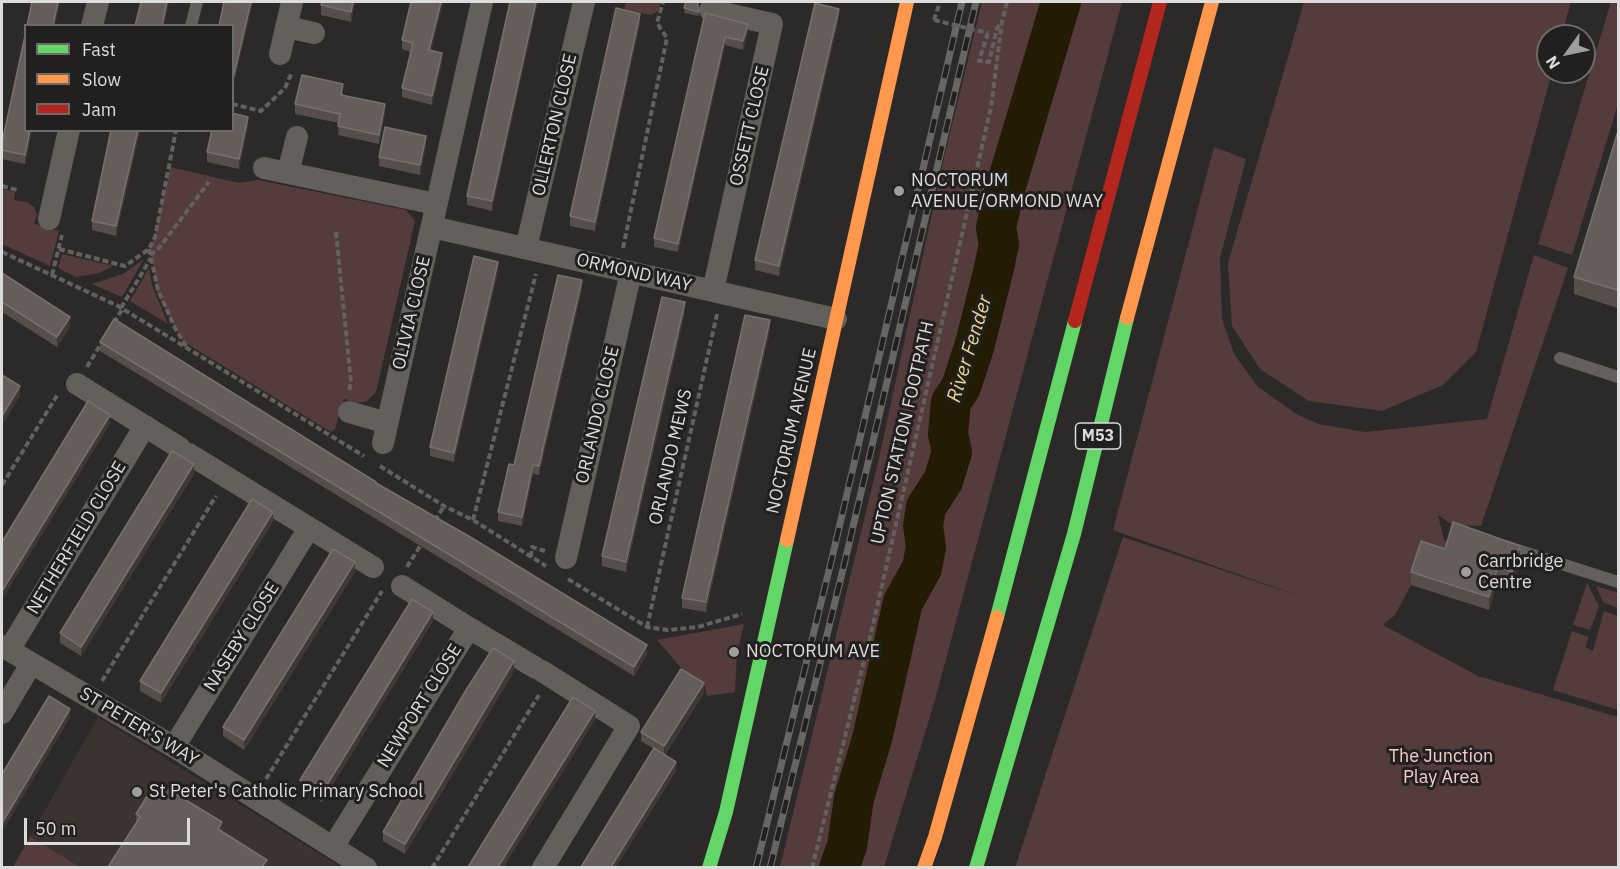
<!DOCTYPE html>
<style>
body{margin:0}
#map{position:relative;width:1620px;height:869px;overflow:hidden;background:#2b2a29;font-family:"IBM Plex Sans",sans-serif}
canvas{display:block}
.frame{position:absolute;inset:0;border:3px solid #dddcdb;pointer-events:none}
.legend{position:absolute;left:24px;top:24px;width:210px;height:108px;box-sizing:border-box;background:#22201e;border:2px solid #6d6b6a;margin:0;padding:8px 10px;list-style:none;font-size:18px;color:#dddcdb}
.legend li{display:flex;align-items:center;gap:12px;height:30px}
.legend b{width:30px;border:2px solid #6d6b6a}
.north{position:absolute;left:1536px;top:24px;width:60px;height:60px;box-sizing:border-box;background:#22201e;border:2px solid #6d6b6a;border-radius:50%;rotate:237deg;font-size:16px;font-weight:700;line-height:24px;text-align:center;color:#dddcdb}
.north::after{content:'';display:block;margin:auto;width:21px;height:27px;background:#9f9e9d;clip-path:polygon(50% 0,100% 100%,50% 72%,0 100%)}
.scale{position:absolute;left:24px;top:818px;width:166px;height:27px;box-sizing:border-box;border:3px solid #dddcdb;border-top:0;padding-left:8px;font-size:18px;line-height:21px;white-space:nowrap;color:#dddcdb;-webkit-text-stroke:4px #22201e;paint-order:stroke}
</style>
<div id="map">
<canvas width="1620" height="869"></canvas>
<div class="frame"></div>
<ul class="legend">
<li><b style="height:8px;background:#63d668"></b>Fast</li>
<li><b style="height:8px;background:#ff974d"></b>Slow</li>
<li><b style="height:8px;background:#b3261e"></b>Jam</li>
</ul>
<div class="north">N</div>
<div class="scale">50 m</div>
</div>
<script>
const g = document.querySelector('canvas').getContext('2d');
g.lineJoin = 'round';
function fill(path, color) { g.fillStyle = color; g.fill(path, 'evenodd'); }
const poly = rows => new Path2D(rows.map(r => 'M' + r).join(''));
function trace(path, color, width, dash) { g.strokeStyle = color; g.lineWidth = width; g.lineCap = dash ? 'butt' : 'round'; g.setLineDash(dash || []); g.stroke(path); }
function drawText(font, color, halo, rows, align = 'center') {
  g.font = font + ' "IBM Plex Sans",sans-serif'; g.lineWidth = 6; g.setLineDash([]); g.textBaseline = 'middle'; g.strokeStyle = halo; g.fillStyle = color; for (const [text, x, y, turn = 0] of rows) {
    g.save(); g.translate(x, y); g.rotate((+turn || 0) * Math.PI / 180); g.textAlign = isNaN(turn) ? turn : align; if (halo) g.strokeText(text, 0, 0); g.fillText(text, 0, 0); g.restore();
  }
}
const built = poly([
 [98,717,341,867,12,868]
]);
const green = poly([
 [626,2,661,2,658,11,651,15,624,10],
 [982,2,1122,2,935,700,884,867,780,867,879,458,944,158],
 [1304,2,1571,2,1561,36,1548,36,1548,72,1552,72,1476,352,1443,385,1382,411,1309,401,1260,369,1232,326,1228,263],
 [1611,2,1618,2,1618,104,1572,255,1538,244],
 [1214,147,1246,159,1220,258,1222,319,1234,354,1258,387,1298,415,1319,424,1365,432,1487,419,1534,255,1568,268,1481,526,1453,525,1438,515,1444,540,1450,544,1445,562,1421,555,1411,585,1395,615,1383,625,1478,676,1618,717,1618,867,1015,868,1123,537,1308,599,1113,530],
 [170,167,239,183,258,180,406,210,415,221,376,392,367,401,357,403,344,399,335,429,331,432,181,340,157,293,151,249],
 [2,189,15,192,14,200,27,202,34,207,37,215,34,224,59,231,50,266,2,244],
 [62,254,113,266,99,273,76,277,58,268],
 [144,259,122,297,92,284,123,274],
 [149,268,152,285,168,324,130,301],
 [1587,583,1599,606,1590,630,1573,625],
 [1596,586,1618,593,1618,608,1603,602],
 [1604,611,1618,616,1618,710,1553,690,1572,631,1589,637,1585,647,1593,651],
 [744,624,737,653,735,692,707,696,705,686,683,670,657,640],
 [30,837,80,867,13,867]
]);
const river = poly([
 [839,868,847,846,854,798,872,739,903,602,922,568,926,547,923,526,926,507,943,481,952,452,948,434,951,402,961,387,975,344,994,268,999,244,996,228,1003,196,1061,2]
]);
const path = poly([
 [934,20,940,2],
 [988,33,979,61,989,62,997,28,1001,23],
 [232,104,261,111,285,88,292,72],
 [2,186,17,190],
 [336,232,351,382,349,391],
 [623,248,667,38,657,23,663,2],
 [59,249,125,266,149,249,155,237,176,130],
 [149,249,158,290,175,328,186,346],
 [2,252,118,306,364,456],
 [150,255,159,248,209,182],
 [52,275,62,235],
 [121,308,151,258],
 [114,323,123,308],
 [87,367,102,342],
 [380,466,444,506,473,520,546,566],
 [2,485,58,394],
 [473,520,536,274],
 [435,521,444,506],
 [531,557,532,547,545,551],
 [407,567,422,543],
 [568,579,647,627,668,630,698,627,742,614],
 [647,627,717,314],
 [102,681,216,496],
 [266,779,382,591],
 [432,868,539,695],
 [812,868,873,625,991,107,1002,22,1007,2]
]);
const lane = poly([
 [191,26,197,2],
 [1560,358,1618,377],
 [1505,546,1618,582]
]);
const street = poly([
 [710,10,772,24,713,291],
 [92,26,98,2],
 [286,27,314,33],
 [280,54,292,2],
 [297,137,288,173,436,204],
 [264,168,288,173],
 [49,219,69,130],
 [432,227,836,319],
 [526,248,584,2],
 [77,384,180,448],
 [349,412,387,423],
 [383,443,482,2],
 [189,454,373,567],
 [566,558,631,272],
 [469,628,536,668],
 [2,646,174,747,366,868],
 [9,650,145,426],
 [542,671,629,726,543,868],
 [2,713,31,664],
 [174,747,309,528],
 [333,847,469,628,402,586]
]);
const fast = poly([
 [997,617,1075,321],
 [709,868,726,812,787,540],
 [976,868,1074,534,1127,318]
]);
const slow = poly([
 [1127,318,1212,2],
 [787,540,907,2],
 [924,868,935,837,997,617]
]);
const jam = poly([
 [1075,321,1160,2]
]);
const rail = poly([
 [756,868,832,558,962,2],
 [770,868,845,561,976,2]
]);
const pathBridge = poly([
 [934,20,988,33]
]);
const wall = poly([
 [355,2,351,22,321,15,321,5],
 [443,2,431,50,442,62,432,105,402,97,402,88,411,52,402,49,402,40],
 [510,2,492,211,467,205,467,196],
 [686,2,700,2,698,6,699,16,684,13],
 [705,13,748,32,743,50,725,45,678,252,654,247,654,238],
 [839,18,779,276,755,270,755,260],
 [640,23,595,231,570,226,570,216],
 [343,93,343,95,385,113,379,144,338,135,339,123,295,114,295,104],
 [248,126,239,169,207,162,207,152],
 [26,130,32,130,25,164,2,159,2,143],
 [140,130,116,236,92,230,92,221],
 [1618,131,1617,308,1574,294,1574,277],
 [426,146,420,175,379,166,379,157],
 [498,271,454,462,430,456,430,447],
 [2,273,70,326,57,347,2,312],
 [582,289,539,475,533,474,522,526,498,521,498,512,514,465],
 [685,312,626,572,602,566,602,556],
 [770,330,706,612,682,608,682,598],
 [100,342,647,654,634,676,100,351],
 [194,474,81,656,60,643,60,633],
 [273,521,161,703,140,691,140,681],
 [1445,549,1520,559,1512,585,1498,581,1489,610,1411,585,1411,572],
 [355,572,244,750,223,736,223,727],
 [433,621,322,802,300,789,300,780],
 [514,671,405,854,383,841,383,832],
 [704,693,665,755,676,771,616,867,581,867,654,749,641,741,641,732],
 [136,814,222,832,267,867,136,823]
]);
const shadedWall = poly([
 [58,2,60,2,55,26,53,26],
 [167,2,169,2,164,26,162,26],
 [251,2,253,2,232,92,232,83],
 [353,2,355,2,351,22,351,12],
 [441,2,443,2,429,59,429,50],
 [536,2,538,2,492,211,492,201],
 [839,9,839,18,779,276,779,266],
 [640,14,640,23,595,231,595,222],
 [748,24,748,32,743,50,743,41],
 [725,37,725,45,678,252,678,244],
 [442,53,442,62,432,105,432,96],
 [385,104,385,113,379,144,379,135],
 [248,117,248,126,239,169,239,159],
 [30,130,32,130,25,164,25,155],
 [138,130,140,130,116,236,116,226],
 [426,136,426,146,420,175,420,165],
 [498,262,498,271,454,462,454,453],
 [582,280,582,289,539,475,539,466],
 [1618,286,1618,304,1617,308,1617,290],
 [685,302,685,312,626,572,626,562],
 [70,317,70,326,57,347,57,337],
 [770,320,770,330,706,612,706,602],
 [20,386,20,396,2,426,2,416],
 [110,415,110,424,2,600,2,591],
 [194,464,194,474,81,656,81,647],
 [533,465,533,474,522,526,522,517],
 [273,512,273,521,161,703,161,693],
 [1520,546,1520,559,1512,585,1512,572],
 [355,562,355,572,244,750,244,740],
 [1498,567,1498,581,1489,610,1489,597],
 [433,612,433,621,322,802,322,793],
 [647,645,647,654,634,676,634,667],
 [514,661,514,671,405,854,405,844],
 [704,683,704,693,664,756,664,746],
 [70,709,70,718,2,832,2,823],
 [595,711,595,720,504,867,498,867],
 [676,762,676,771,616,867,611,867],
 [222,822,222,836,218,829],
 [267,860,267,867,262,867]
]);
const building = poly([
 [32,2,58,2,53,26,27,26,32,2],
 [141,2,167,2,162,26,135,26,141,2],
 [224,2,251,2,232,83,232,26,219,26,224,2],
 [322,2,353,2,351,12,321,5,322,2],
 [411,2,441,2,429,50,442,53,432,96,402,88,413,43,402,40,411,2],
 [510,2,536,2,492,201,467,196,510,2],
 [686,2,697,2,699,12,684,8,686,2],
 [815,3,839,9,779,266,755,260,815,3],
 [616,8,640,14,595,222,570,216,616,8],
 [705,13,748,24,743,41,725,37,678,244,654,238,705,13],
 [26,31,26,130,30,130,25,155,2,150,2,143,26,31],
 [302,75,343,84,341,95,385,104,379,135,338,126,340,114,295,104,302,75],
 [232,113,248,117,239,159,207,152,212,130,232,130,232,113],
 [385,127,426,136,420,165,379,157,385,127],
 [111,130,138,130,116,226,92,221,111,130],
 [1618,131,1618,286,1617,290,1574,277,1618,131],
 [474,256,498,262,454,453,430,447,474,256],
 [2,273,70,317,57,337,2,302,2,273],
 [558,275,582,280,539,466,533,465,522,517,498,512,509,464,514,465,558,275],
 [662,297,685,302,626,562,602,556,662,297],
 [745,315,770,320,706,602,682,598,745,315],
 [114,319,376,482,376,483,472,538,647,645,634,667,100,342,114,319],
 [2,375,20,386,2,416,2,375],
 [88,401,110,415,2,591,2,542,88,401],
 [172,451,194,464,81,647,60,633,172,451],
 [252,499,273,512,161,693,140,681,252,499],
 [1453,522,1520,546,1512,572,1498,567,1489,597,1411,572,1421,541,1445,549,1453,522],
 [333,549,355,562,244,740,223,727,333,549],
 [412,599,433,612,322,793,300,780,412,599],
 [493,648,514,661,405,844,383,832,466,690,493,648],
 [681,669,704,683,664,746,641,732,681,669],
 [49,696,70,709,2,823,2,774,49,696],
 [573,697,595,711,498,867,468,867,573,697],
 [654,748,676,762,611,867,581,867,654,748],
 [156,782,222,822,218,829,267,860,262,867,108,867,140,817,136,814,156,782]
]);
const markers = [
 [899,191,6,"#9f9e9d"],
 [1466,572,6,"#9f9e9d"],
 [734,652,6,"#9f9e9d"],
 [137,792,6,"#9f9e9d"]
];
const shields = [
 [1098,436,45]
];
const shieldNames = [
 ["M53",1098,436]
];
const streetNames = [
 ["OLLERTON CLOSE",555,125,-77],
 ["OSSETT CLOSE",750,126,-77],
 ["ORMOND WAY",634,273,13],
 ["OLIVIA CLOSE",412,313,-77],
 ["ORLANDO CLOSE",598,415,-77],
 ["NOCTORUM AVENUE",792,431,-77],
 ["UPTON STATION FOOTPATH",903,433,-77],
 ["ORLANDO MEWS",671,457,-77],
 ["NETHERFIELD CLOSE",77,538,-59],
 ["NASEBY CLOSE",242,637,-58],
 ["NEWPORT CLOSE",420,706,-58],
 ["ST PETER'S WAY",139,727,31]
];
const poiNames = [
 ["NOCTORUM",911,181],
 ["AVENUE/ORMOND WAY",911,202],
 ["Carrbridge",1478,562],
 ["Centre",1478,583],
 ["NOCTORUM AVE",746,652],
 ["St Peter's Catholic Primary School",149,792]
];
const parkNames = [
 ["The Junction",1441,757],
 ["Play Area",1441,778]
];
const waterNames = [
 ["River Fender",970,349,-73]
];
fill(built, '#3a3330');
fill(green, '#553c3c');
trace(river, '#241b04', 40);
trace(path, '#63615f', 4, [6, 3]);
trace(lane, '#635f5a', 12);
trace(street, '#635f5a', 22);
trace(fast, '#63d668', 14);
trace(slow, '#ff974d', 14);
trace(jam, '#b3261e', 14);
trace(rail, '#676663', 7);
trace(rail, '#22201e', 4.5, [14]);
trace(pathBridge, '#63615f', 4, [6, 3]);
fill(wall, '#554e4b');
fill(shadedWall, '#3e3937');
fill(building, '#645d5a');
trace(building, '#77716e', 1.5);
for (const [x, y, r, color] of markers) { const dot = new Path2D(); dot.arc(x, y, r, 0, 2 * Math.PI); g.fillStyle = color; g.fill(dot); trace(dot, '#22201e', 2); }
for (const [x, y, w] of shields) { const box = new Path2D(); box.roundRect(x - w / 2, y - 13, w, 26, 4.5); g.fillStyle = '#22201e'; g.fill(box); trace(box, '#dddcdb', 1.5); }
drawText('bold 16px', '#dddcdb', null, shieldNames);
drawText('18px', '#dddcdb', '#22201e', streetNames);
drawText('18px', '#dddcdb', '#22201e', poiNames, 'left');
drawText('18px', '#f9cac9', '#22201e', parkNames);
drawText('italic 20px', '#ebd491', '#22201e', waterNames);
</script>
